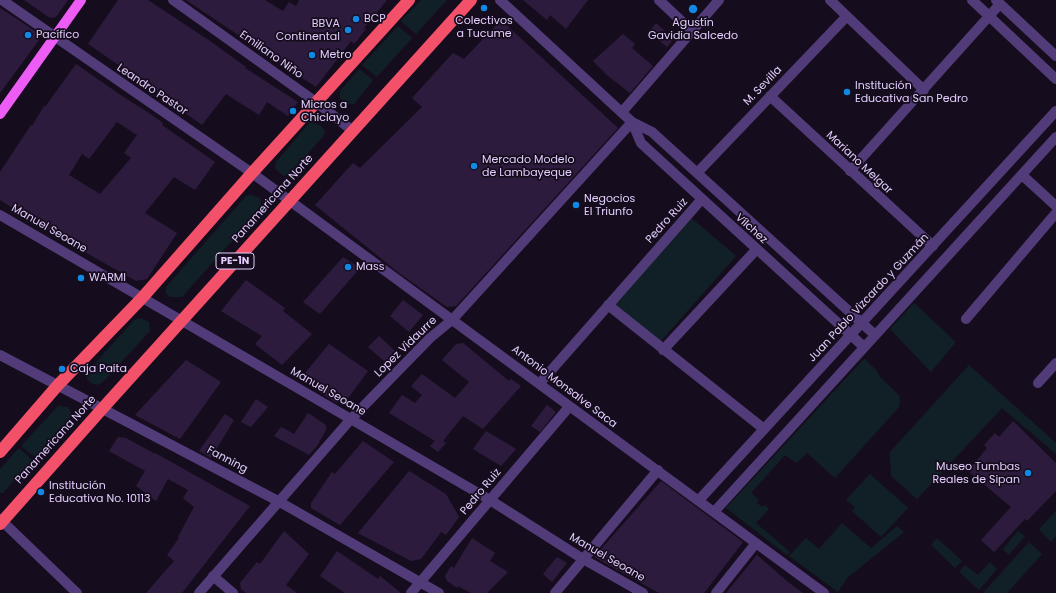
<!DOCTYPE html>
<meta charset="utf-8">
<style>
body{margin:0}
canvas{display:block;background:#150d1d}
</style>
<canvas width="1056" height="593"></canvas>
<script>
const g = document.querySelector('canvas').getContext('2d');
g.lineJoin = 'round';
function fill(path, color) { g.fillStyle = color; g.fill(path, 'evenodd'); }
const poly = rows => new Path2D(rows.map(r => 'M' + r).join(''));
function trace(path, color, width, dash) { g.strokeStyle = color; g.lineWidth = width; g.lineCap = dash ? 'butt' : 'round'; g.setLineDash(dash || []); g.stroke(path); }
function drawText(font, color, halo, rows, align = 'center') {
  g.font = font + ' Poppins,sans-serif'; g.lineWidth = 3.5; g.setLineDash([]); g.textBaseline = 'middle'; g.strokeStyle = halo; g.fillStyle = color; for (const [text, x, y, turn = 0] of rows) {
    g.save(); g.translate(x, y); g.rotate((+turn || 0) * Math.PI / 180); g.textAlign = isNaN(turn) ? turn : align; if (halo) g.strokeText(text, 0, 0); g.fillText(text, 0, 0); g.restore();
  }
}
const green = poly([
 [421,0,447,0,416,34,401,21],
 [398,26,412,38,377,77,362,65],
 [359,69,373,80,354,104,348,104,340,98,340,91],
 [309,123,315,123,321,126,325,131,324,135,290,174,283,176,275,168,276,162],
 [251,195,260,198,262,207,182,297,170,297,166,293,166,287,246,196],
 [690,217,736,256,661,341,612,303],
 [914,303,956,342,931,372,890,329],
 [140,318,149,322,150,331,103,382,97,385,91,383,87,379,87,373,90,369,134,320],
 [865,359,877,371,880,377,899,395,900,401,899,407,835,478,807,453,796,463,785,455,751,493,759,500,757,503,762,507,765,505,769,509,756,523,790,552,787,555,726,508,862,361],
 [969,365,1056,443,1056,454,1002,408,917,499,891,476,890,452],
 [58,406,68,407,71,412,71,417,35,457,21,446],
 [19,448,32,460,3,493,0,493,0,469],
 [870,474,908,508,881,537,852,511,855,507,846,500],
 [1056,511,1056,536,1051,542,1039,529],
 [842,523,871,548,897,526,904,532,847,578,838,592,789,556,806,538,819,549],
 [1018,531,1025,536,1009,555,1003,549],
 [937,538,962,561,955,568,931,545],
 [1029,542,1042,554,1007,593,983,593],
 [990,562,997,569,979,590,959,572,965,565,978,575]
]);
const building = poly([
 [24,0,68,0,56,17,50,18],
 [118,0,148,0,210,41,246,67,245,68,298,102,288,116,267,102,259,115,226,94,202,125,181,110,181,108,88,44],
 [186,0,265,0,283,11,289,2,296,6,299,0,387,0,364,28,366,29,354,44,351,41,316,87],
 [523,0,588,0,566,29,550,15,547,20],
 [0,8,35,31,39,40,0,93],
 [501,20,618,128,456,306,447,307,399,273,315,205,353,163,360,168,422,107,412,98,453,53,464,59],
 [656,23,674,39,667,47,649,32],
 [623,34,635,44,632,48,653,66,630,93,608,76,593,61],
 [76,64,125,98,152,115,163,123,162,125,215,162,195,190,174,177,145,213,177,233,147,279,136,281,60,238,0,200,0,172,31,125,32,126,44,106,45,107],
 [117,122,137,135,124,153,131,158,100,194,69,175,82,154,89,159],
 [343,257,360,268,320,314,303,302],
 [246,280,285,308,283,311,312,334,282,365,255,344,262,336,221,311],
 [403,300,423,315,409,332,390,316],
 [379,336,395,351,385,362,368,347],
 [463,343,509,381,511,379,521,386,483,429,463,416,443,441,446,443,438,452,430,446,435,441,389,413,402,395,415,403,422,395,411,386,422,374,455,398,469,382,442,360,456,344],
 [329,344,368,371,349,397,336,403,308,384,312,379,305,373],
 [186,360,221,382,180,439,135,415],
 [256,399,268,407,251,427,241,422],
 [547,405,556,412,540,432,531,426],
 [308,413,326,425,326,430,317,446,309,455,274,436,281,427,294,434],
 [225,414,234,420,211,458,199,451],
 [1013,421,1056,463,1056,491,1027,521,1025,519,994,552,981,540,1011,507,968,471,987,448,984,445,995,433,999,437],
 [486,431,516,449,501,466,473,449],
 [118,437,126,438,155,454,155,453,250,506,182,593,146,593,174,561,167,555,179,538,178,537,194,507,183,498,188,490,168,479,156,501,136,486,145,471,109,451],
 [363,441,394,462,340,525,311,508,311,503,332,472,335,474],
 [409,471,446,494,459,517,446,535,441,532,421,559,411,561,358,533],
 [661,481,743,542,704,593,659,593,594,557],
 [284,531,309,554,286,585,297,593,246,593,241,589,240,583,257,562,260,564],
 [472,538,495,553,490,561,508,572,487,593,471,593,458,586,457,588,446,580,445,576,451,566,454,568],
 [337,551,378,579,380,576,401,593,345,593,320,576],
 [757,555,788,582,803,593,726,593],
 [557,557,567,563,552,582,543,574]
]);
const minor = poly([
 [2,0,252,173,824,593],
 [173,0,316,102,353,131],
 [500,0,632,122,641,143,864,347],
 [659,0,692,31],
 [830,0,924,90],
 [972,0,1056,79],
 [996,0,1056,56],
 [770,96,933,246],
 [622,112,719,0],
 [850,171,1000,4],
 [697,173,847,16],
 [1022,175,1056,206],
 [0,215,490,500,583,559,643,593],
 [608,305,764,429],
 [966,319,1056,213],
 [663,350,756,250],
 [0,355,278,501,439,593],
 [540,383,701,200],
 [1038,383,1056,363],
 [699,500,1056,111],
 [714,512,1056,137],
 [0,519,77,593],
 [213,576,233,593],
 [199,593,351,419,430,338,453,319,632,122,652,132,875,335],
 [411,593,569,407],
 [555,593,658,470],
 [716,593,756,543]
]);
const major = poly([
 [0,114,81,0]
]);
const highway = poly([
 [0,452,58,385,142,298,252,173,409,0],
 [0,524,102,409,471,0]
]);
const markers = [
 [484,8,4,"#1089e5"],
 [693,9,5,"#1089e5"],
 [356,19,4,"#1089e5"],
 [348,30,4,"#1089e5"],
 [28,35,4,"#1089e5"],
 [312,55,4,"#1089e5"],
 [847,92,4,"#1089e5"],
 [293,111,4,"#1089e5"],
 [474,166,4,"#1089e5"],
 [576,205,4,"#1089e5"],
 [348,267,4,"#1089e5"],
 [81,278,4,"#1089e5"],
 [62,369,4,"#1089e5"],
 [1028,473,4,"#1089e5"],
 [41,492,4,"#1089e5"]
];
const shields = [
 [235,261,38]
];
const shieldNames = [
 ["PE-1N",235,261]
];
const poiNames = [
 ["BCP",364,19],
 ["Colectivos",484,21,"center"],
 ["a Tucume",484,34,"center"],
 ["Agustín",693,23,"center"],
 ["Gavidia Salcedo",693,36,"center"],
 ["BBVA",340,24,"right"],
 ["Continental",340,37,"right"],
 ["Pacífico",36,35],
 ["Metro",320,55],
 ["Institución",855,86],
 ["Educativa San Pedro",855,99],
 ["Micros a",301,105],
 ["Chiclayo",301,118],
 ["Mercado Modelo",482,160],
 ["de Lambayeque",482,173],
 ["Negocios",584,199],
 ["El Triunfo",584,212],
 ["Mass",356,267],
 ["WARMI",89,278],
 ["Caja Paita",70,369],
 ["Museo Tumbas",1020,467,"right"],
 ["Reales de Sipan",1020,480,"right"],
 ["Institución",49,486],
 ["Educativa No. 10113",49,499]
];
const streetNames = [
 ["Emiliano Niño",271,55,35],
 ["M. Sevilla",763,86,-46],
 ["Leandro Pastor",152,90,34],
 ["Mariano Melgar",859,163,43],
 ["Panamericana Norte",273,199,-48],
 ["Pedro Ruiz",667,221,-48],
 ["Manuel Seoane",49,229,30],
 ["Vílchez",751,229,42],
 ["Juan Pablo Vizcardo y Guzmán",869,298,-47],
 ["Lopez Vidaurre",406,347,-44],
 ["Antonio Monsalve Saca",564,387,37],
 ["Manuel Seoane",328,392,30],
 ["Panamericana Norte",56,440,-48],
 ["Fanning",227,460,28],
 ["Pedro Ruiz",481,492,-50],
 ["Manuel Seoane",607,558,30]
];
fill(green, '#112027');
fill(building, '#2d1b3d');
trace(minor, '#523b79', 10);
trace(major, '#ed5cf4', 10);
trace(highway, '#f35069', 12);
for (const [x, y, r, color] of markers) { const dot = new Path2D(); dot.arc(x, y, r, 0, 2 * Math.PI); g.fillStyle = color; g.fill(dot); trace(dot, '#150d1d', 1.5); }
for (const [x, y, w] of shields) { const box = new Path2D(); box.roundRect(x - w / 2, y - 8, w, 16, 3); g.fillStyle = '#150d1d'; g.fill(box); trace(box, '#e2cdfc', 1); }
drawText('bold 10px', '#e2cdfc', null, shieldNames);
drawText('11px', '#e2cdfc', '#150d1d', poiNames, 'left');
drawText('11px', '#e2cdfc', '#150d1d', streetNames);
</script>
